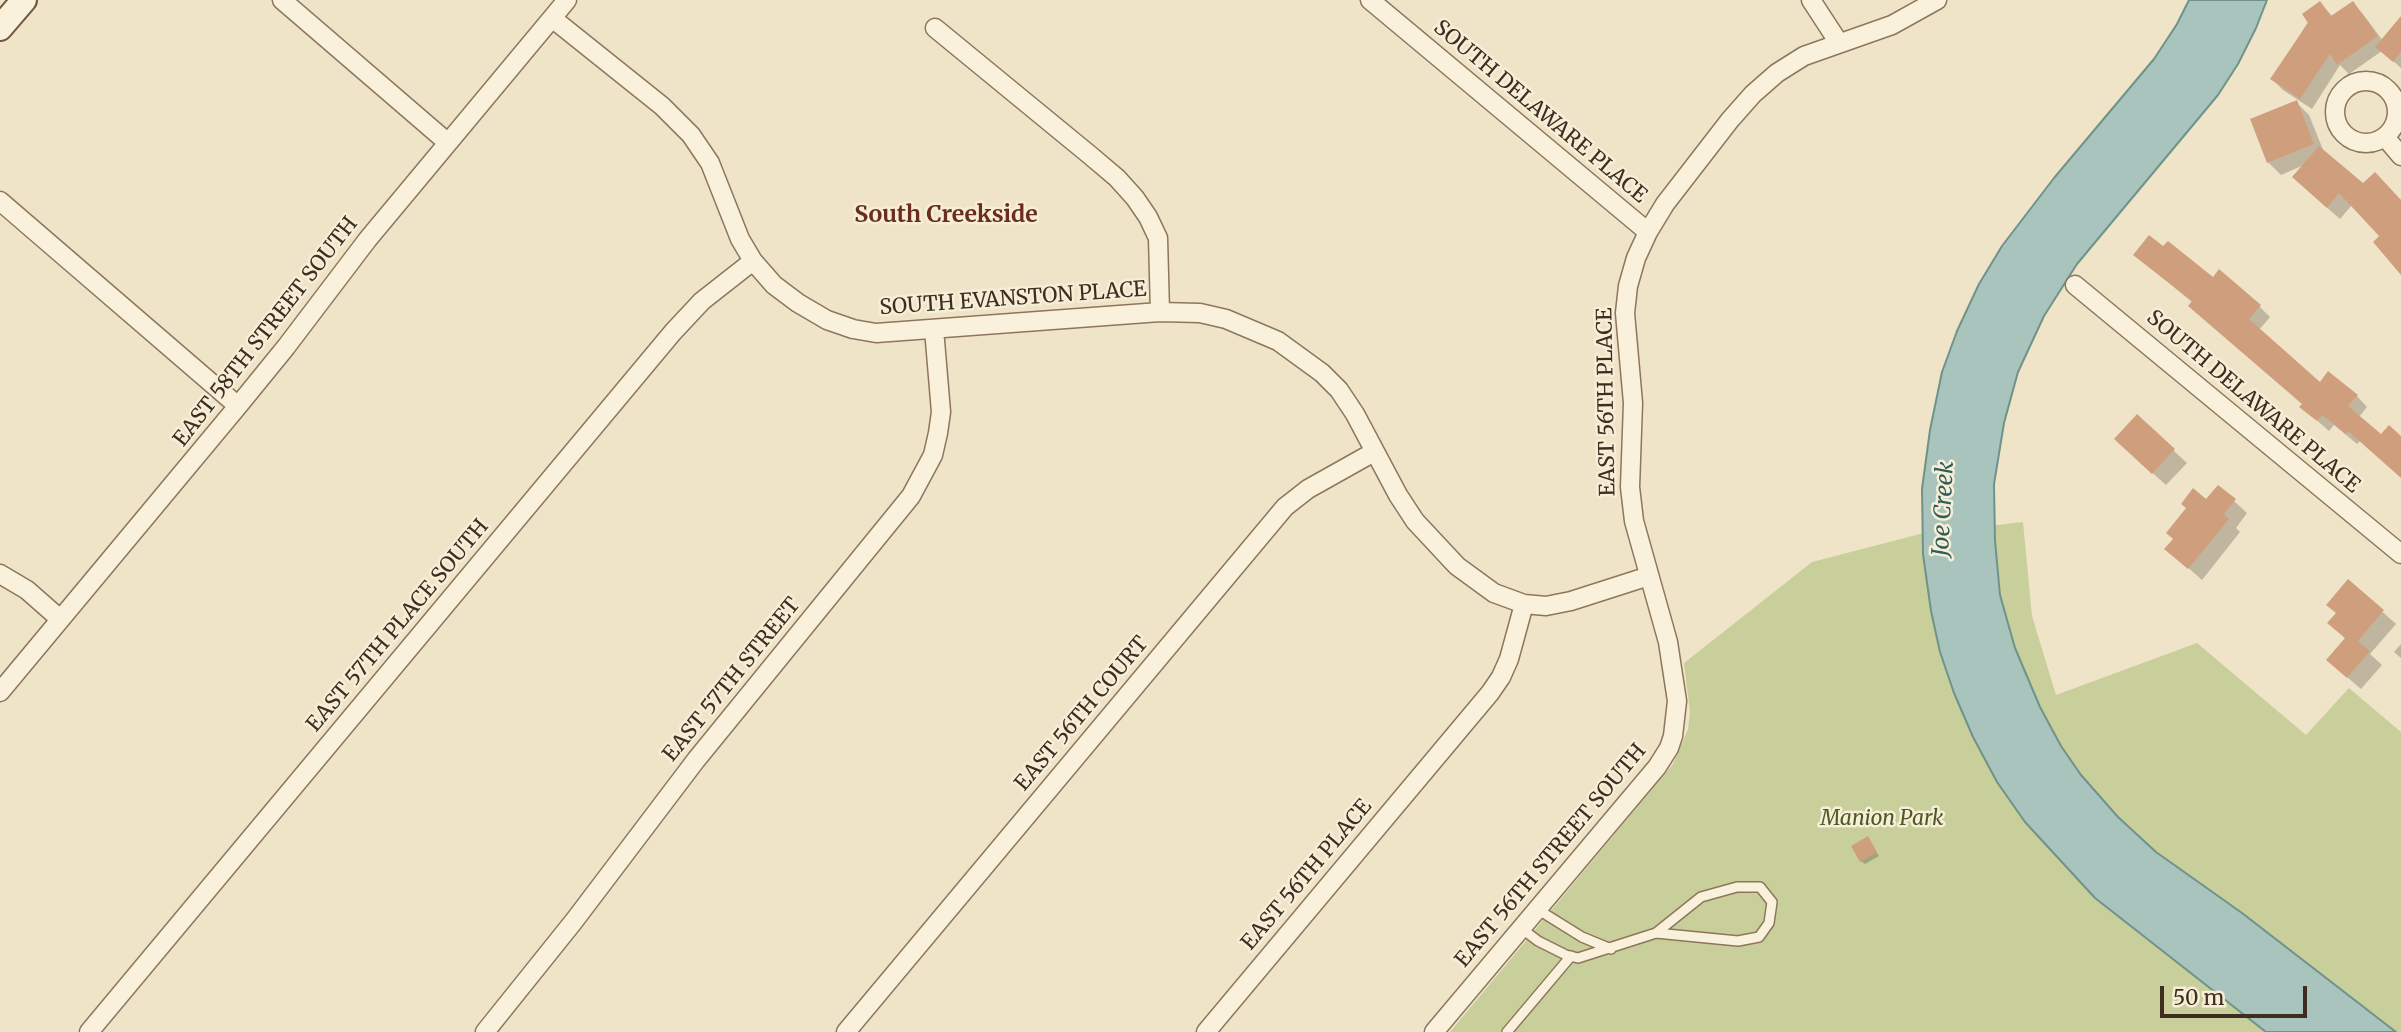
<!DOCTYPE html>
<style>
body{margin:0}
#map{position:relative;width:2401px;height:1032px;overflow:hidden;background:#f0e4c8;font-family:Merriweather,serif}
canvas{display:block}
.scale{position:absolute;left:2160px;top:986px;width:147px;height:32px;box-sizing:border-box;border:4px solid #3d2e20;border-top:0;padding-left:9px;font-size:21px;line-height:24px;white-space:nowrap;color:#3d2e20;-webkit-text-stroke:5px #f7eed8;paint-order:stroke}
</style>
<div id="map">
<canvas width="2401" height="1032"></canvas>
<div class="scale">50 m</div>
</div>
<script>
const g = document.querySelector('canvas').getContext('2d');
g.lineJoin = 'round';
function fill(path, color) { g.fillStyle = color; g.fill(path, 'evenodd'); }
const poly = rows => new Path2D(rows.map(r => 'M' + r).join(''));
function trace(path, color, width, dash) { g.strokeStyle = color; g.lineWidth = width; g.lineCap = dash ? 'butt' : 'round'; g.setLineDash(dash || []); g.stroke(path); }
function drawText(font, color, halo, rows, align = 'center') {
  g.font = font + ' Merriweather,serif'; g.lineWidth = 5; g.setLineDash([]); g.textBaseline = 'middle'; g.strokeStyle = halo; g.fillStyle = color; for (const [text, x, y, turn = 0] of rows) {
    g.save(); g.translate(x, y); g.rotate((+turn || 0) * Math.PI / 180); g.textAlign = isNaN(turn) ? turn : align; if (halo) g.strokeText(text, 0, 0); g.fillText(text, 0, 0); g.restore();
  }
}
const green = poly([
 [2023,522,2032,616,2056,695,2197,643,2306,735,2349,688,2401,732,2401,1032,1450,1032,1673,764,1688,729,1690,712,1684,663,1812,562,1920,534]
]);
const water = poly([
 [2189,0,2267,0,2256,28,2238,64,2218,95,2077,264,2044,316,2018,372,2004,423,1994,484,1995,541,2000,595,2015,648,2040,707,2061,746,2081,775,2118,817,2156,852,2242,913,2396,1032,2266,1032,2095,898,2025,822,1997,782,1973,737,1954,693,1940,652,1931,611,1923,554,1922,489,1930,430,1942,372,1957,331,1979,284,2002,246,2054,178,2154,59,2177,24,2189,0]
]);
const shadow = poly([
 [2320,3,2333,17,2353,3,2363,14,2383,41,2401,18,2401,68,2382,51,2349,74,2340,65,2312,109,2283,90,2272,79],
 [2296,102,2309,115,2324,152,2363,186,2401,202,2401,273,2382,237,2352,205,2340,219,2307,190,2304,165,2281,175,2268,162],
 [2164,248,2259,306,2270,317,2259,330,2320,384,2357,396,2367,407,2359,417,2381,436,2401,438,2401,476,2360,441,2357,444,2334,425,2329,431,2313,417,2303,405,2193,303,2135,255],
 [2137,417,2187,463,2166,485,2129,452],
 [2207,501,2234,501,2247,513,2236,528,2240,532,2202,580,2167,549],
 [2348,581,2396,624,2370,654,2382,665,2361,689,2341,672,2346,639,2329,623,2337,614],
 [2401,644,2401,658,2394,652],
 [1868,839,1879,856,1865,864,1861,861]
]);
const building = poly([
 [2320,1,2331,16,2353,1,2378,36,2337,65,2330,54,2300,99,2270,79,2308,23,2302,14],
 [2401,16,2401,52,2393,62,2375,47],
 [2297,100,2314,144,2267,163,2250,119],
 [2319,146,2363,183,2375,172,2401,200,2401,275,2373,242,2379,236,2339,193,2327,208,2292,177],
 [2149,235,2163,246,2168,241,2213,277,2219,269,2261,305,2249,319,2320,382,2328,371,2358,395,2348,406,2381,434,2389,425,2401,436,2401,478,2348,431,2346,434,2322,415,2317,421,2299,407,2302,404,2188,306,2192,301,2133,255],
 [2137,414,2175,449,2152,474,2114,439],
 [2218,485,2236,499,2224,514,2229,519,2188,569,2164,549,2173,539,2166,533,2186,508,2181,504,2193,488,2206,499],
 [2348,579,2384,610,2358,641,2370,651,2347,678,2326,660,2345,638,2327,623,2336,613,2326,605],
 [1868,836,1877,852,1860,862,1851,846]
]);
const lane = poly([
 [1537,909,1582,937,1611,949],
 [1521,928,1538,941,1566,955,1578,958,1656,933,1701,897,1737,887,1760,887,1772,902,1769,923,1759,937,1738,941,1656,933],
 [1507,1032,1571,956]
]);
const street = poly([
 [282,0,447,142],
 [1370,0,1648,232],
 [1811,0,1839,43],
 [552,18,662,106,691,135,710,163,740,239,753,261,774,285,798,303,827,320,853,329,876,333,1160,312,1200,313,1226,319,1278,341,1322,373,1339,390,1355,414,1398,495,1415,521,1457,566,1494,593,1524,604,1546,606,1571,601,1649,576],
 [935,28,1091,156,1117,178,1135,198,1148,217,1158,238,1160,312],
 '2335 112a31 31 0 1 1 62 0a31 31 0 1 1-62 0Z',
 [2385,137,2401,156],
 [0,201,238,406],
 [2075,285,2401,554],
 [0,574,27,590,60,619],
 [0,692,238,406,286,347,368,239,567,0],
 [89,1032,673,332,702,301,753,261],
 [485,1032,574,921,696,760,911,496,933,455,938,433,941,412,934,329],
 [846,1032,1285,507,1308,489,1374,452],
 [1206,1032,1490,693,1501,677,1509,659,1524,604],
 [1434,1032,1657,767,1669,748,1673,736,1677,701,1668,642,1634,521,1630,487,1633,403,1625,313,1628,286,1636,258,1648,232,1665,204,1730,120,1753,94,1777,73,1804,56,1892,25,1937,0]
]);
const secondary = poly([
 [0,28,24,0]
]);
const streetNames = [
 ["SOUTH DELAWARE PLACE",1540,112,40],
 ["SOUTH EVANSTON PLACE",1013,299,-4],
 ["EAST 58TH STREET SOUTH",266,332,-52],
 ["EAST 56TH PLACE",1607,402,-91],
 ["SOUTH DELAWARE PLACE",2253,402,40],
 ["EAST 57TH PLACE SOUTH",398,626,-50],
 ["EAST 57TH STREET",732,680,-51],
 ["EAST 56TH COURT",1082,714,-50],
 ["EAST 56TH STREET SOUTH",1551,856,-50],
 ["EAST 56TH PLACE",1307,875,-50]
];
const parkNames = [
 ["Manion Park",1882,819]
];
const neighbourhoodNames = [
 ["South Creekside",946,215]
];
const waterNames = [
 ["Joe Creek",1944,509,-87]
];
fill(green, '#c9cf9b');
fill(water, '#a9c4bc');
trace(water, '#6f938a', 2);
fill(shadow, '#0003');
fill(building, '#cf9f7d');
trace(lane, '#8d765c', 12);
trace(street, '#8d765c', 21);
trace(secondary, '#6f573f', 28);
trace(lane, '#faf1dc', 9);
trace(street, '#faf1dc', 18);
trace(secondary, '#faf1dc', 24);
drawText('21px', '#3d2e20', '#f7eed8', streetNames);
drawText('italic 21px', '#4d5a26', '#f7eed8', parkNames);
drawText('bold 23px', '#6b2e1e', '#f7eed8', neighbourhoodNames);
drawText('italic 23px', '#2f5d5a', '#f7eed8', waterNames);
</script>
